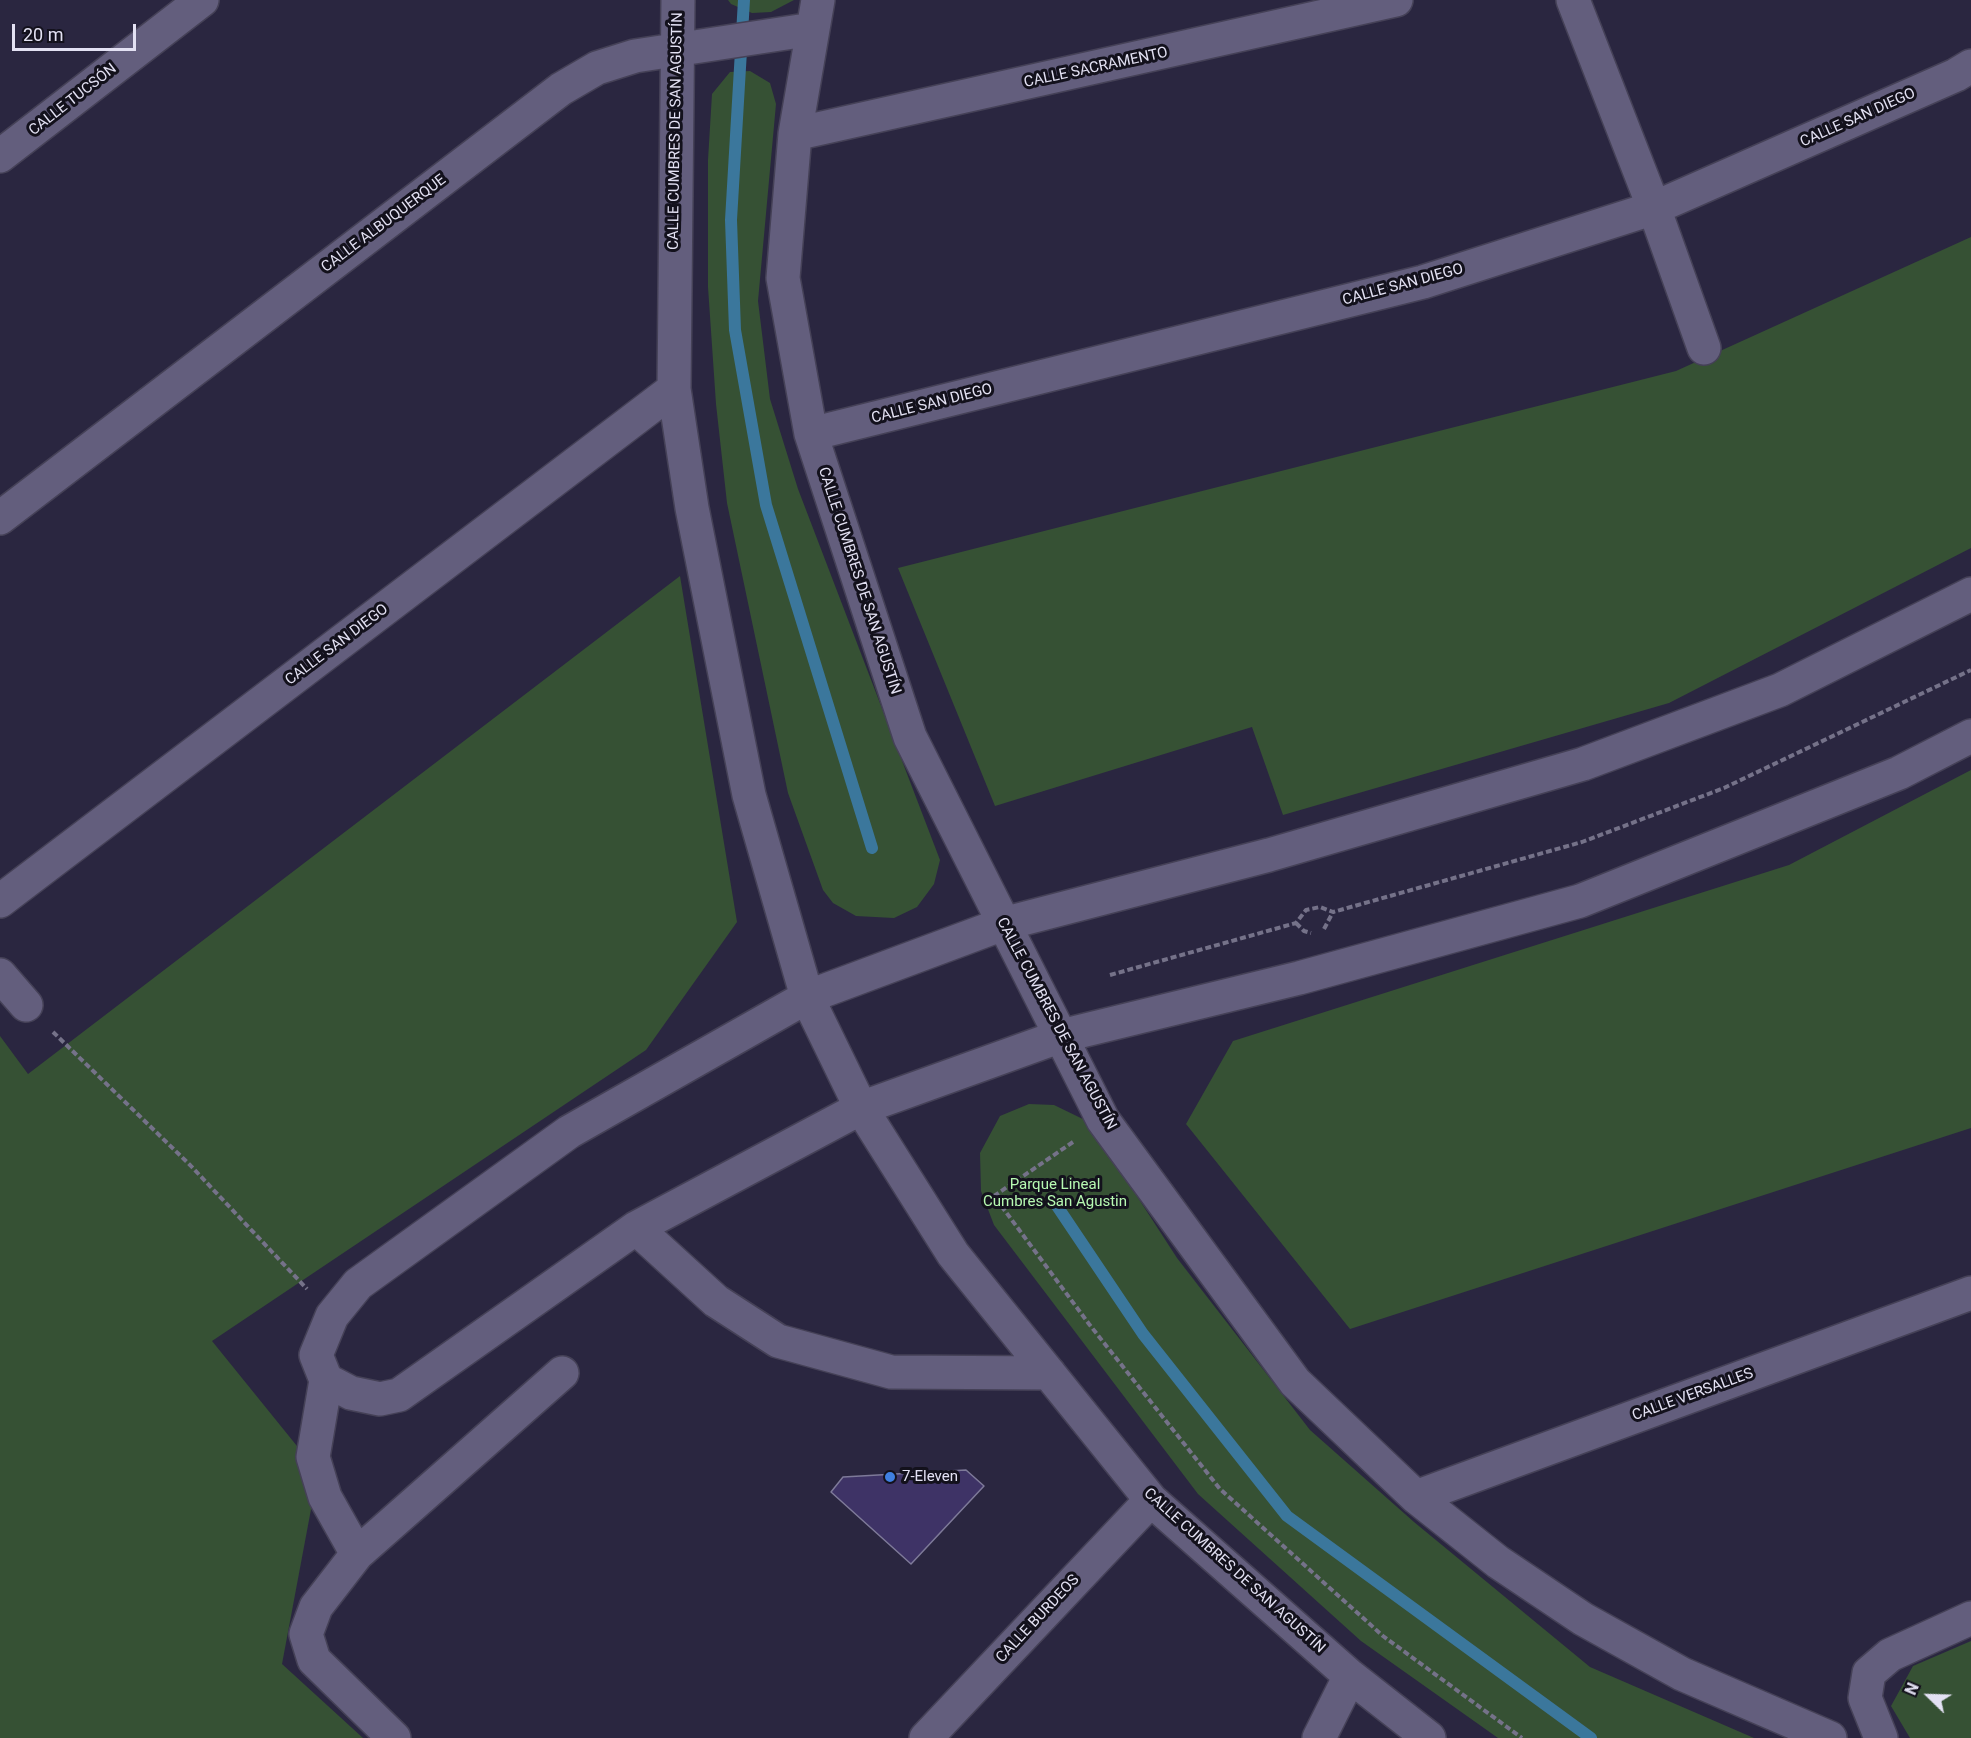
<!DOCTYPE html>
<meta charset="utf-8">
<style>
body{margin:0}
#map{position:relative;width:1971px;height:1738px;overflow:hidden;background:#2a2640;font-family:Roboto,sans-serif}
canvas{display:block}
.north{position:absolute;left:1899px;top:1666px;width:60px;height:60px;-webkit-text-stroke:4px #13111c;paint-order:stroke;rotate:293deg;font-size:16px;font-weight:700;line-height:24px;text-align:center;color:#e3e1f3}
.north::after{content:'';display:block;margin:auto;width:21px;height:27px;background:#e3e1f3;clip-path:polygon(50% 0,100% 100%,50% 72%,0 100%)}
.scale{position:absolute;left:12px;top:24px;width:124px;height:27px;box-sizing:border-box;border:3px solid #e3e1f3;border-top:0;padding-left:8px;font-size:18px;line-height:21px;white-space:nowrap;color:#e3e1f3;-webkit-text-stroke:4px #13111c;paint-order:stroke}
</style>
<div id="map">
<canvas width="1971" height="1738"></canvas>
<div class="north">N</div>
<div class="scale">20 m</div>
</div>
<script>
const g = document.querySelector('canvas').getContext('2d');
g.lineJoin = 'round';
function fill(path, color) { g.fillStyle = color; g.fill(path, 'evenodd'); }
const poly = rows => new Path2D(rows.map(r => 'M' + r).join(''));
function trace(path, color, width, dash) { g.strokeStyle = color; g.lineWidth = width; g.lineCap = dash ? 'butt' : 'round'; g.setLineDash(dash || []); g.stroke(path); }
function drawText(font, color, halo, rows, align = 'center') {
  g.font = font + ' Roboto,sans-serif'; g.lineWidth = 6; g.setLineDash([]); g.textBaseline = 'middle'; g.strokeStyle = halo; g.fillStyle = color; for (const [text, x, y, turn = 0] of rows) {
    g.save(); g.translate(x, y); g.rotate((+turn || 0) * Math.PI / 180); g.textAlign = isNaN(turn) ? turn : align; if (halo) g.strokeText(text, 0, 0); g.fillText(text, 0, 0); g.restore();
  }
}
const green = poly([
 [728,0,794,0,771,12,752,13,731,4],
 [750,71,770,83,776,104,758,301,770,399,798,489,940,860,934,884,917,907,894,918,856,916,833,903,823,890,788,793,727,503,716,404,708,287,708,160,712,94,730,72],
 [1971,237,1971,548,1669,703,1283,815,1252,727,995,806,898,568,1676,371],
 [680,576,737,922,646,1050,212,1341,318,1472,282,1664,363,1738,0,1738,0,1036,28,1074],
 [1971,770,1971,1128,1350,1329,1186,1124,1233,1041,1789,865],
 [1029,1104,1054,1105,1089,1122,1177,1258,1310,1430,1414,1522,1590,1667,1754,1738,1498,1738,1361,1641,1198,1494,994,1225,981,1191,980,1153,1000,1116],
 [1971,1641,1971,1738,1910,1738,1891,1706,1913,1666]
]);
const stream = poly([
 [744,0,731,220,735,330,766,505,872,848],
 [1053,1200,1143,1334,1287,1516,1591,1738]
]);
const building = poly([
 [966,1470,984,1486,911,1564,831,1492,843,1477,966,1470]
]);
const path = poly([
 [1296,923,1304,931,1311,933],
 [1324,929,1333,912],
 [1110,975,1296,923,1306,910,1320,907,1333,912,1582,842,1724,788,1971,670],
 [53,1032,190,1165,307,1289],
 [1073,1142,994,1196,1089,1324,1220,1489,1383,1636,1522,1738]
]);
const minor = poly([
 [678,0,674,389,692,508,749,795,807,997,861,1108,953,1254,1151,1500,1350,1676,1429,1738],
 [818,0,795,134,783,278,811,434,910,737,1103,1120,1295,1382,1416,1497,1498,1562,1583,1619,1682,1674,1830,1738],
 [1573,0,1654,208,1704,348],
 [795,134,1396,0],
 [0,156,202,0],
 [811,434,1423,282,1654,208,1956,75,1971,66],
 [0,518,561,89,597,68,635,56,813,29],
 [0,901,674,389],
 [0,975,26,1005],
 [636,1228,716,1301,778,1341,891,1372,1049,1373],
 [326,1380,351,1393,380,1399,399,1395,636,1228,861,1108,1061,1036,1299,978,1580,901,1899,773,1971,736],
 [1416,1497,1971,1293],
 [357,1554,325,1497,313,1457,326,1380,316,1355,332,1316,358,1284,569,1132,807,997,1003,924,1269,855,1583,764,1780,690,1971,594],
 [394,1738,314,1660,306,1634,316,1607,357,1554,562,1373],
 [926,1738,1151,1500],
 [1319,1738,1350,1676],
 [1881,1738,1865,1698,1869,1673,1890,1655,1971,1618]
]);
const markers = [
 [890,1477,6,"#3f7fe0"]
];
const streetNames = [
 ["CALLE SACRAMENTO",1096,68,-12],
 ["CALLE TUCSÓN",73,100,-38],
 ["CALLE SAN DIEGO",1858,118,-24],
 ["CALLE CUMBRES DE SAN AGUSTÍN",676,131,-89],
 ["CALLE ALBUQUERQUE",384,224,-37],
 ["CALLE SAN DIEGO",1403,285,-15],
 ["CALLE SAN DIEGO",932,404,-14],
 ["CALLE CUMBRES DE SAN AGUSTÍN",859,581,72],
 ["CALLE SAN DIEGO",337,645,-37],
 ["CALLE CUMBRES DE SAN AGUSTÍN",1056,1024,62],
 ["CALLE VERSALLES",1693,1395,-20],
 ["CALLE CUMBRES DE SAN AGUSTÍN",1234,1571,42],
 ["CALLE BURDEOS",1038,1619,-47]
];
const parkNames = [
 ["Parque Lineal",1055,1185],
 ["Cumbres San Agustin",1055,1202]
];
const poiNames = [
 ["7-Eleven",902,1477]
];
fill(green, '#365134');
trace(stream, '#3b779c', 12);
fill(building, '#3e3366');
trace(building, '#7e7a99', 1.5);
trace(minor, '#454157', 36);
trace(path, '#757289', 4, [6, 3]);
trace(minor, '#635e7d', 33);
for (const [x, y, r, color] of markers) { const dot = new Path2D(); dot.arc(x, y, r, 0, 2 * Math.PI); g.fillStyle = color; g.fill(dot); trace(dot, '#13111c', 2); }
drawText('15px', '#e3e1f3', '#13111c', streetNames);
drawText('15px', '#b7f9b2', '#13111c', parkNames);
drawText('15px', '#e3e1f3', '#13111c', poiNames, 'left');
</script>
